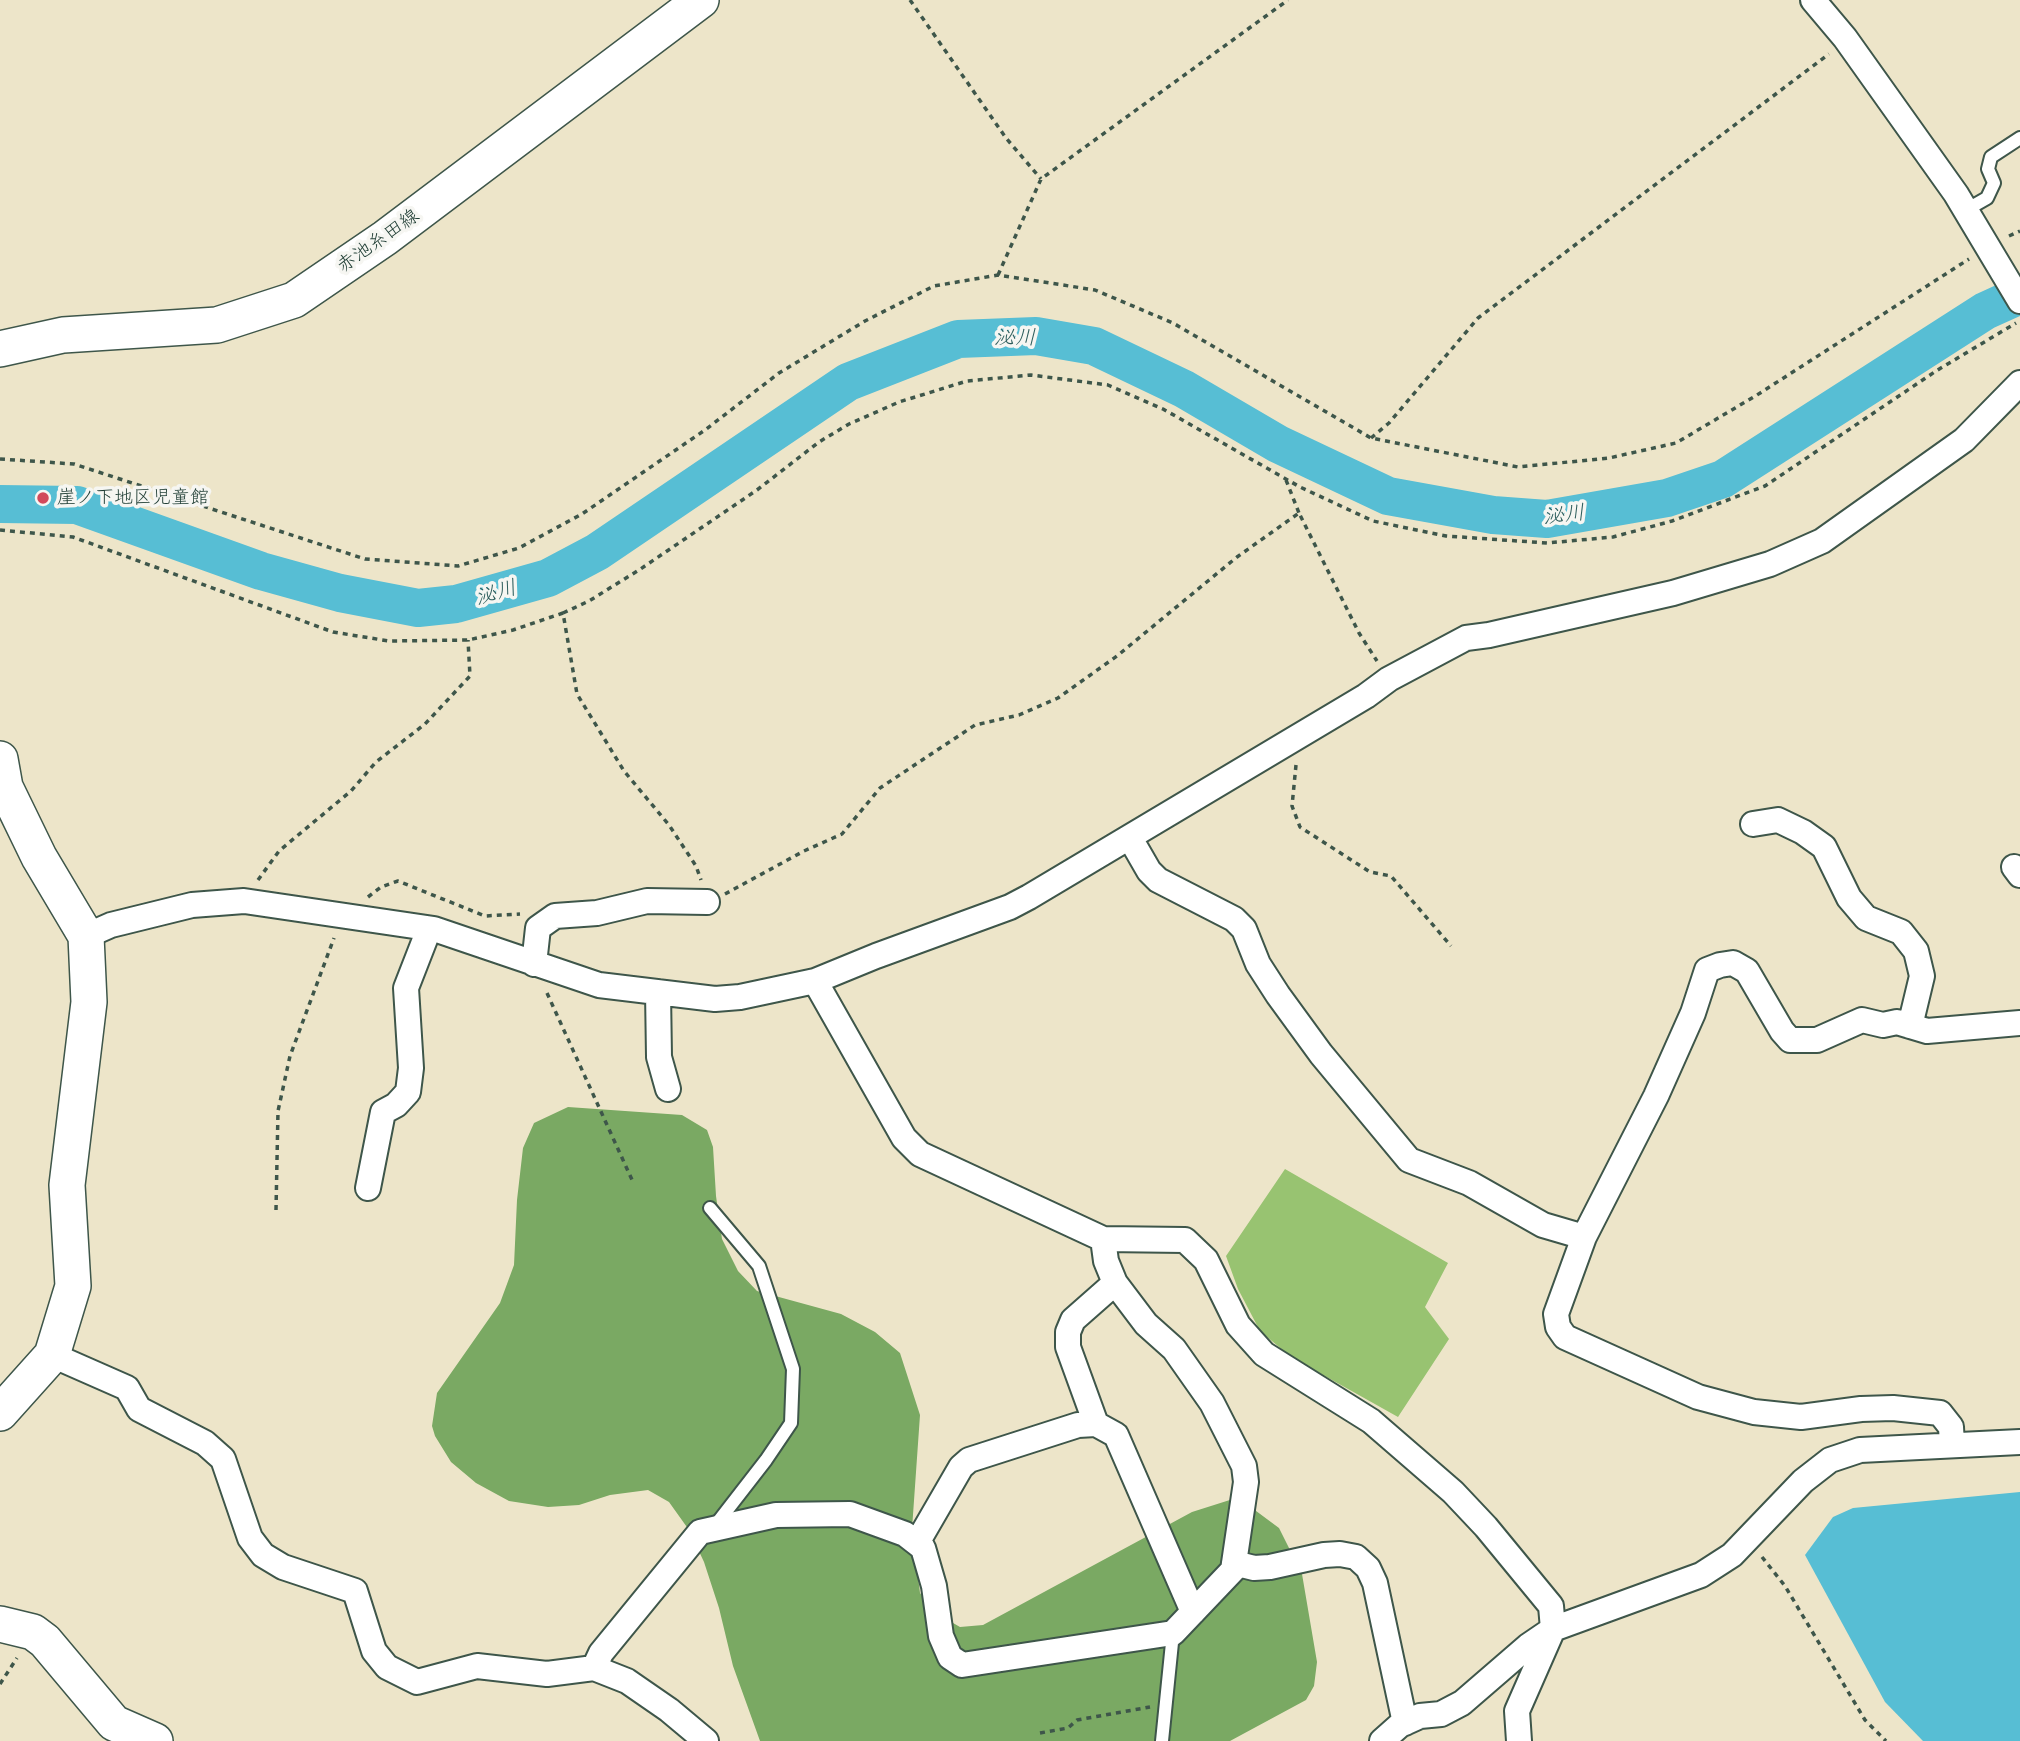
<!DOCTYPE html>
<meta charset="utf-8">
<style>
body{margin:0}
canvas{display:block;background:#ede5c9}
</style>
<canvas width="2020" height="1741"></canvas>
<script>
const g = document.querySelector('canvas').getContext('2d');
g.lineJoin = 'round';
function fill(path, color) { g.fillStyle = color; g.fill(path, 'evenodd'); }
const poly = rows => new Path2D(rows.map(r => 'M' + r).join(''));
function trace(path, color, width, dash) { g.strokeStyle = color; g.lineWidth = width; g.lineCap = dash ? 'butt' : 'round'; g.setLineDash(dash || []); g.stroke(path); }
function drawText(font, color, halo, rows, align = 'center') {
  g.font = font + ' Delius,"Klee One",sans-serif'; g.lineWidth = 7; g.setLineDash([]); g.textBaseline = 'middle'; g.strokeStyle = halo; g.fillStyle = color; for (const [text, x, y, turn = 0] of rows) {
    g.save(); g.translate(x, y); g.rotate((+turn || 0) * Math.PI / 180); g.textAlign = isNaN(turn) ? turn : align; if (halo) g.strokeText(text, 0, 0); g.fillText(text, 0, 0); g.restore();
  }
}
const green = poly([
 [1285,1169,1448,1263,1425,1307,1449,1339,1398,1417,1291,1357,1260,1331,1238,1289,1226,1256]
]);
const forest = poly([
 [568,1107,682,1115,707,1130,713,1147,716,1196,722,1239,738,1271,757,1291,841,1314,875,1332,900,1353,920,1415,912,1529,920,1593,934,1612,960,1627,983,1625,1192,1512,1233,1499,1248,1505,1279,1528,1302,1574,1317,1662,1314,1686,1306,1700,1230,1741,760,1741,733,1666,719,1608,704,1562,689,1530,669,1502,648,1490,610,1495,579,1505,548,1507,509,1501,476,1483,451,1462,435,1436,432,1426,437,1393,500,1303,514,1265,517,1200,523,1148,534,1123]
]);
const water = poly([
 [2020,1492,2020,1741,1923,1741,1885,1702,1805,1555,1833,1517,1853,1508]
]);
const river = poly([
 [0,504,77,505,261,571,340,593,418,608,456,604,548,578,597,552,848,382,958,339,1036,336,1094,346,1184,389,1278,444,1388,496,1493,515,1547,519,1667,498,1723,479,1985,311,2020,295]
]);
const path = poly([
 [910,0,1006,138,1041,179],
 [2009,236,2020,231],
 [998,275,1041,179,1288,0],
 [1371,438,1389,423,1478,318,1829,54],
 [0,459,74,464,365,559,458,566,519,548,582,514,705,430,779,373,865,321,934,286,998,275,1095,290,1173,323,1371,438,1518,467,1609,458,1676,443,1757,395,1969,259],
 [1286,480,1299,513],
 [0,530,73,537,333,632,389,641,468,640,513,630,563,613,577,694,624,771,669,825,696,866,701,880],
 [563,613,589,601,639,570,757,490,819,442,849,424,899,402,967,381,1031,375,1108,385,1163,409,1300,487,1373,521,1446,536,1547,543,1613,537,1672,521,1765,486,1936,371,2016,323],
 [1296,765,1292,806,1300,827,1370,872,1391,876,1451,946],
 [258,880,279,851,351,791,376,762,425,724,470,676,468,640],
 [725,894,804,851,842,834,880,788,975,725,1019,715,1058,698,1117,656,1237,557,1299,513,1359,633,1377,661],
 [368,897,381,887,398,881,485,916,520,914],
 [547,993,633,1182],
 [276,1210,278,1111,290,1056,334,938],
 [1762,1557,1785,1586,1865,1720,1886,1741],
 [0,1684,17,1658],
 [1040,1733,1068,1728,1077,1720,1150,1707]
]);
const lane = poly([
 [1966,210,1987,198,1994,183,1988,169,1991,157,2020,138],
 [710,1208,759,1266,793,1369,791,1423,766,1460,714,1527],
 [1162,1741,1173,1633]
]);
const street = poly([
 [1813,0,1845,38,1956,194,2020,301],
 [1753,824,1778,820,1803,832,1824,847,1849,898,1866,918,1901,932,1916,951,1922,976,1910,1026],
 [1130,838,1149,871,1158,880,1234,919,1244,929,1258,964,1278,995,1321,1054,1409,1160,1469,1183,1543,1225,1584,1237],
 [2014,867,2020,875],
 [86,936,111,925,192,905,244,901,434,929,599,985,715,999,740,997,815,981,876,956,1010,907,1029,897,1366,696,1389,679,1466,638,1489,635,1673,593,1770,564,1822,541,1964,440,2020,383],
 [534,964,538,928,555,916,597,913,647,901,707,902],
 [815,981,904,1138,920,1154,1103,1239,1185,1240,1206,1260,1238,1325,1264,1354,1371,1421,1453,1492,1486,1527,1551,1606,1553,1629,1517,1711,1519,1741],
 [658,992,659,1057,668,1089],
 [368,1188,383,1112,396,1105,408,1092,411,1068,406,988,429,929],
 [52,1355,127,1388,139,1409,205,1443,223,1459,250,1538,263,1555,283,1567,355,1591,374,1651,387,1667,417,1682,477,1666,547,1674,594,1668,627,1681,669,1710,706,1741],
 [1096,1424,1068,1347,1068,1332,1073,1320,1115,1283],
 [1952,1445,1951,1427,1940,1413,1893,1408,1861,1409,1801,1417,1754,1412,1698,1397,1565,1337,1558,1327,1556,1314,1584,1237,1656,1096,1693,1013,1707,970,1720,965,1733,963,1747,971,1782,1031,1790,1040,1817,1040,1862,1020,1883,1025,1897,1022,1927,1031,2020,1023],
 [917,1543,961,1467,969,1460,1078,1425,1096,1424,1116,1435,1193,1612],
 [1234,1563,1254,1568,1270,1567,1324,1555,1340,1554,1356,1557,1368,1568,1375,1583,1405,1723],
 [594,1668,601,1653,700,1532,776,1515,850,1514,905,1534,923,1548,934,1586,941,1636,950,1657,962,1665,1173,1633,1233,1570,1246,1482,1244,1466,1212,1403,1174,1349,1146,1324,1115,1283,1106,1261,1103,1239],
 [1382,1741,1400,1725,1420,1716,1441,1714,1462,1703,1528,1646,1553,1629,1701,1575,1732,1555,1803,1481,1830,1460,1860,1450,2020,1442]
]);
const secondary = poly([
 [0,349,63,335,217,325,294,300,385,238,701,0],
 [0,759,5,787,39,857,86,936,89,1002,67,1185,73,1286,52,1355,0,1413],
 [0,1624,33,1632,45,1641,114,1723,155,1741]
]);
const markers = [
 [43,498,7,"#d1495b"]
];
const streetNames = [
 ["赤池糸田線",378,241,-35]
];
const poiNames = [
 ["崖ノ下地区児童館",57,498]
];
const waterNames = [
 ["泌川",1015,338],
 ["泌川",1564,515,-7],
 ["泌川",496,593,-16]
];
fill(green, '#98c371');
fill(forest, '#7aa963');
fill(water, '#57bed4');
trace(river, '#57bed4', 38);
trace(lane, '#3e564a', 16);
trace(street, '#3e564a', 28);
trace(secondary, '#3e564a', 38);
trace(path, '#3e564a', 3.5, [5, 5]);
trace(lane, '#fff', 12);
trace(street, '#fff', 24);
trace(secondary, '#fff', 35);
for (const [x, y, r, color] of markers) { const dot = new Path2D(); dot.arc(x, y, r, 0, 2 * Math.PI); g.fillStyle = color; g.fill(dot); trace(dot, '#f6f6f2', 2.5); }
drawText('19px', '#1f3d34', '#f6f6f2', streetNames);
drawText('19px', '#1f3d34', '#f6f6f2', poiNames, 'left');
drawText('italic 21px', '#2d5d5c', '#f6f6f2', waterNames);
</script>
